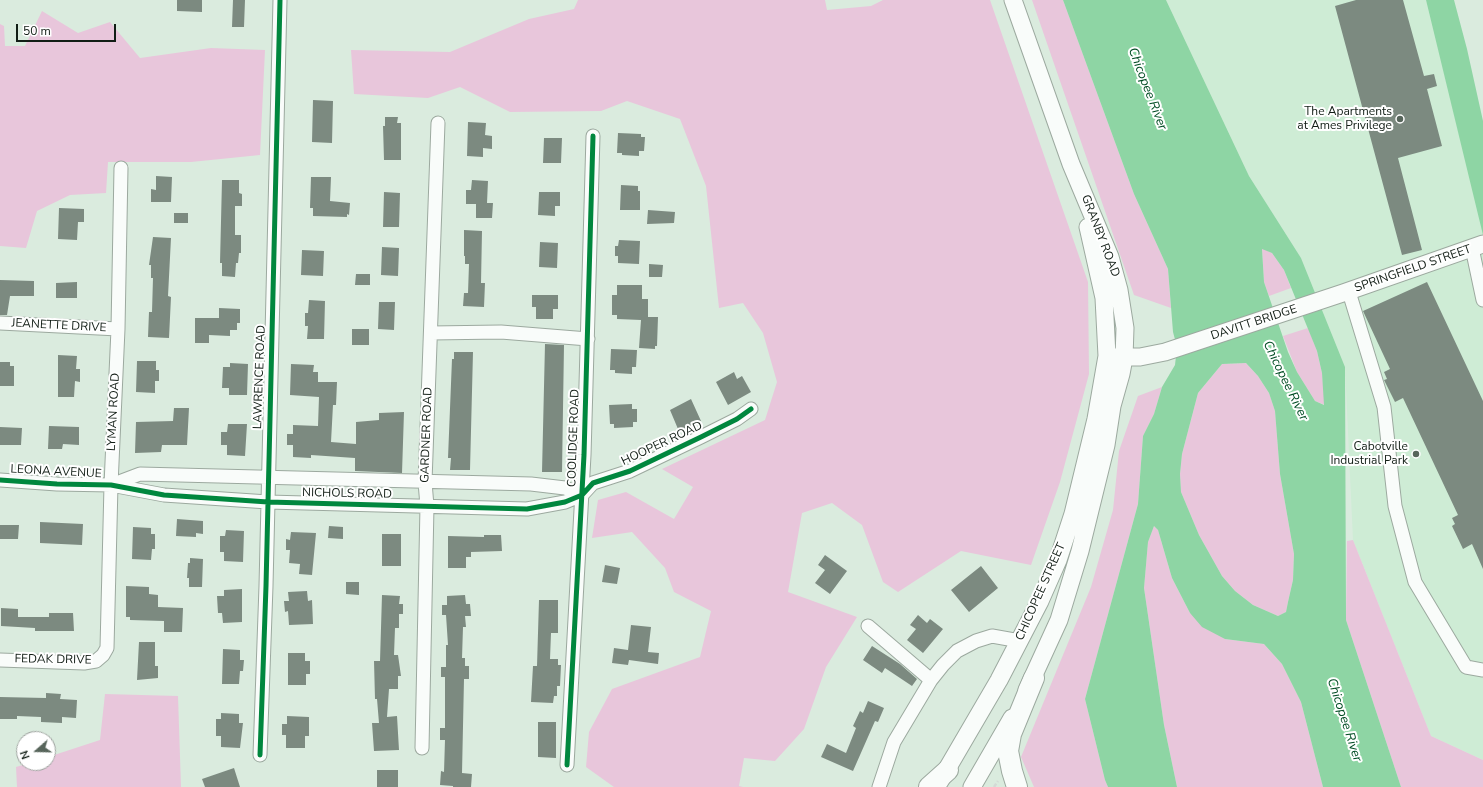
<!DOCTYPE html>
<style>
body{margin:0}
#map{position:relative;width:1483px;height:787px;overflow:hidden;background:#daebde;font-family:"Nunito Sans",sans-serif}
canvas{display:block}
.north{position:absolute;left:16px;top:731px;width:40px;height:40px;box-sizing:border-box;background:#fff;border:1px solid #a0a5a1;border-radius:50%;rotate:250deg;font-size:11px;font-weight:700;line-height:16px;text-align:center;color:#111d15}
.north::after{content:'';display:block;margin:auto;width:14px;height:18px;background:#57655b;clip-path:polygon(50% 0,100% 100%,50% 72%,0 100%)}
.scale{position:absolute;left:16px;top:24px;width:100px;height:18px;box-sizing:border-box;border:2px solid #111d15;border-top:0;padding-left:5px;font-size:12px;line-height:14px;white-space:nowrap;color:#111d15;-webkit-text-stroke:3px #fff;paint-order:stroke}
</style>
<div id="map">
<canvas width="1483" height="787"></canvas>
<div class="north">N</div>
<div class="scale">50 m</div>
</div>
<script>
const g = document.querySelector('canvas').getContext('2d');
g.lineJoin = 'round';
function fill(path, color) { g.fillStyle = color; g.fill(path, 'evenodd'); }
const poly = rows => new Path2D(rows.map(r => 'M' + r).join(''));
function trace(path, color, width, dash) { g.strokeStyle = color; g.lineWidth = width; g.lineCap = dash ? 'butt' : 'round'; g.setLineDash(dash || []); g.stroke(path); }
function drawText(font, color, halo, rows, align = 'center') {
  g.font = font + ' "Nunito Sans",sans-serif'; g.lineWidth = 4; g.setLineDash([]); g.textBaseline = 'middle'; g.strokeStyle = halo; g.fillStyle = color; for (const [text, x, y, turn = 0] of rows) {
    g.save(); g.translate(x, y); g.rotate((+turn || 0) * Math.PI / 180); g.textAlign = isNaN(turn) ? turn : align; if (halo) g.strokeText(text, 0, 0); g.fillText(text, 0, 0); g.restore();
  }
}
const built = poly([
 [1166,0,1426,0,1461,142,1483,133,1483,760,1431,736,1353,540,1345,367,1301,258,1249,176]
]);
const green = poly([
 [578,0,825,0,827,10,871,6,883,0,990,0,1088,282,1089,374,1060,482,1031,565,961,551,898,592,883,582,862,525,832,503,802,513,788,592,857,617,826,667,804,729,775,761,744,758,739,786,743,787,614,787,586,767,589,732,612,689,700,657,711,611,674,592,665,568,632,532,592,538,598,500,626,492,674,519,693,487,662,469,765,420,777,382,763,333,743,303,719,308,706,186,680,119,627,101,601,111,510,112,460,87,428,98,354,94,351,50,450,52,529,19,574,9],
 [1032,0,1063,0,1134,194,1168,269,1171,308,1134,295],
 [42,11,78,33,110,22,140,58,211,48,265,50,260,155,191,162,108,162,106,193,70,195,37,211,26,248,0,246,0,24,4,26,5,46,25,46],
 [1262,248,1272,253,1284,270,1291,288,1269,296,1264,282],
 [1308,328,1317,351,1322,373,1325,405,1315,401,1297,372,1283,336],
 [1246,363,1258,376,1269,393,1275,411,1280,474,1294,554,1293,580,1288,602,1286,612,1278,616,1253,605,1235,591,1222,576,1199,535,1181,492,1180,474,1182,454,1198,393,1222,364],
 [1162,387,1154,414,1143,436,1138,504,1085,699,1105,780,1108,787,1034,787,1021,757,1091,587,1113,510,1119,451,1138,396],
 [1154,526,1158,530,1172,578,1190,613,1225,639,1264,644,1282,664,1301,702,1323,787,1177,787,1164,725,1144,588,1148,542],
 [1353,540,1431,736,1483,760,1483,787,1401,787,1346,620,1347,541],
 [105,694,178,696,181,787,17,787,16,767,29,763,48,763,48,757,100,740]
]);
const water = poly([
 [1063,0,1166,0,1249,176,1301,258,1345,367,1346,620,1401,787,1323,787,1301,702,1282,664,1264,644,1225,639,1202,627,1190,613,1172,578,1158,530,1154,526,1148,542,1144,588,1164,725,1177,787,1108,787,1105,780,1085,699,1138,504,1143,436,1154,414,1162,387,1175,365,1177,347,1173,332,1168,269,1134,194],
 [1262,249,1272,253,1284,270,1317,351,1322,373,1324,405,1315,401,1297,372,1288,352,1264,282],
 [1246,363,1258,376,1269,393,1275,411,1280,474,1294,554,1293,580,1288,602,1286,612,1278,616,1253,605,1235,591,1222,576,1199,535,1181,492,1180,474,1182,454,1198,393,1222,364],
 [1426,0,1454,0,1467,49,1483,121,1483,235]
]);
const building = poly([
 [177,0,202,0,202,12,177,11],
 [233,0,245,0,244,27,232,27],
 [1356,0,1403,0,1424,76,1434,74,1437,86,1427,89,1442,146,1398,158,1422,250,1402,255,1335,6],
 [313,100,333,101,332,143,312,142],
 [385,117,398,117,397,123,401,123,401,160,384,160,383,126,385,126],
 [468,122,486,123,485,135,492,136,492,149,483,148,483,157,467,156],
 [618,133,641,134,641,137,645,137,644,151,639,151,639,156,622,155,622,153,617,153],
 [544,138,562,138,561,163,543,163],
 [156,176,172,177,171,202,151,202,151,189,156,190],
 [311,177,331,177,330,201,350,203,349,215,347,214,347,217,313,216,313,208,310,208],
 [222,180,239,180,239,193,242,194,242,206,235,206,235,235,241,235,241,253,239,253,238,263,236,263,235,277,222,276,222,263,220,263],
 [472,180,488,181,487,203,493,203,492,218,476,218,476,204,466,204,466,190,471,190],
 [621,185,638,186,638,191,640,191,640,210,620,210],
 [384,192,400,193,399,227,383,227],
 [539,192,560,192,560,206,555,206,555,216,538,215],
 [59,208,84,209,84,222,78,222,77,240,58,239],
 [648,210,675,212,674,223,647,224],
 [174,213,188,213,188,223,174,223],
 [464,230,482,231,481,283,485,283,484,307,463,306,464,293,468,293,469,264,465,264,465,256,464,256],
 [153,237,171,238,168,296,171,297,169,338,148,337,149,312,152,312,153,278,151,278,151,265,149,265],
 [619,240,640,241,639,264,618,263,618,256,615,256,615,246,618,246],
 [540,242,558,243,557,268,539,267],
 [382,247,399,248,398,276,381,275],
 [302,250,324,251,323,276,301,275],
 [649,264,663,265,662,277,649,277],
 [356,274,370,274,370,285,355,285],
 [0,280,34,281,34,296,10,296,7,315,0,315],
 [77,282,77,298,56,298,56,283],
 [1427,282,1483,401,1483,569,1472,544,1463,549,1452,526,1455,524,1452,518,1458,515,1403,398,1395,402,1384,380,1387,379,1384,372,1390,369,1363,311],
 [617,285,642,285,642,299,648,299,648,317,658,317,657,346,655,346,655,349,639,348,641,320,617,319,617,315,612,315,612,295,617,295],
 [532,295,558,295,558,309,553,309,553,319,536,319,536,307,532,307],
 [309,300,325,301,324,339,307,339,308,326,305,326,305,313,308,313],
 [379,302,395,302,394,330,378,329],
 [219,308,240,309,240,323,237,323,237,330,230,330,230,336,209,335,209,343,195,343,195,318,219,318],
 [352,329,369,329,369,345,352,345],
 [545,344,564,345,562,472,542,472],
 [611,349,637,350,636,367,632,367,632,374,615,373,615,370,610,370],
 [454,352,473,352,470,470,450,470,451,458,448,458,452,359,454,359],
 [58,355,77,356,76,369,80,369,80,382,75,381,74,397,58,397],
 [137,361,156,361,156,370,159,370,159,381,155,381,155,393,136,392],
 [0,362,10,362,10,366,14,366,14,386,0,386],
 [230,363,248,364,247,395,229,395,229,388,222,388,223,367,230,367],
 [291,364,314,365,313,372,318,372,318,382,337,382,336,405,333,405,331,442,356,444,356,422,379,420,379,413,404,412,402,473,355,471,355,458,311,455,311,458,293,457,293,445,287,445,287,434,293,434,293,425,318,426,319,397,290,395],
 [734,372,737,379,742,376,751,392,728,405,716,382],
 [691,399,701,421,682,430,681,428,678,429,670,410],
 [632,404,632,409,637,409,637,422,633,422,633,427,614,428,614,424,610,424,609,405],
 [174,408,189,408,187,445,162,445,161,452,135,453,136,422,173,421],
 [228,424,247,424,245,456,227,455,227,445,221,445,221,432,227,432],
 [49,426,79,427,79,445,63,444,62,449,48,449],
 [0,427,22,428,21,445,0,445],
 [177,519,203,521,203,534,196,533,196,537,176,536],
 [40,522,83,524,82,545,40,543],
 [0,525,19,525,18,539,0,539],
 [329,526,343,527,343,539,328,538],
 [133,527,151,528,151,534,155,534,155,549,152,549,151,560,132,559],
 [226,530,244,531,243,562,224,561,224,552,220,552,220,536,225,536],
 [291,532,316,533,312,575,299,574,300,564,289,563,290,550,286,550,286,539,290,540],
 [382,534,401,534,401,566,382,566],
 [484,535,501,535,502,551,471,552,471,557,466,557,466,568,448,568,448,536,484,537],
 [825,555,847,571,830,594,815,583,825,570,818,565],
 [190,558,203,559,202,587,189,587,189,578,187,578,188,563,190,563],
 [605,565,620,568,617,584,602,582],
 [981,566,998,588,969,612,951,590],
 [346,582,359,582,359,595,346,594],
 [126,586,149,587,149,594,158,595,158,607,183,608,182,632,164,632,164,621,130,620,130,617,126,617],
 [242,589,242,622,223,623,222,613,218,613,217,596,224,596,224,590],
 [307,591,308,601,312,600,313,624,289,625,288,611,285,612,284,601,289,601,288,592],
 [382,595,400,596,399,604,403,604,403,614,399,614,399,628,395,628,394,655,398,655,401,676,398,676,398,689,389,689,387,717,397,716,399,750,374,751,372,723,379,723,377,699,375,699,374,661,380,661],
 [465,595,466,604,470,604,471,616,465,616,466,627,463,627,462,658,465,658,465,666,469,666,469,679,464,679,462,773,472,774,471,787,453,787,453,786,440,785,441,771,444,772,445,740,440,740,440,728,445,728,445,677,441,677,441,667,446,667,446,645,448,645,446,615,442,615,442,605,447,605,447,596],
 [539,600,558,600,558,633,551,633,550,659,558,659,558,665,561,665,560,686,557,686,557,696,554,696,553,703,531,702,533,666,537,666],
 [1,608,18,609,18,617,49,617,49,613,73,613,74,631,35,631,35,628,1,626],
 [918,615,927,623,930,619,943,629,923,653,907,640,916,629,910,625],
 [631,625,651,627,648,652,659,653,658,664,629,660,628,665,612,663,614,648,628,650],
 [139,642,155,642,155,666,158,666,158,678,137,680],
 [872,646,900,664,917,679,912,686,885,668,882,673,863,660],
 [223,649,240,650,240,660,244,660,243,671,240,671,239,684,222,684],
 [288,653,305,653,305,661,310,661,310,674,306,674,306,685,288,685],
 [46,693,61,694,60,699,77,700,76,718,62,717,62,723,41,722,41,717,17,716,17,719,0,719,0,697,46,698],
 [868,701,884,708,878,722,875,721,853,771,821,757,827,744,846,753,856,728,853,726,860,711,863,713],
 [221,713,239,714,239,723,243,723,240,748,221,747,221,736,216,736,216,719,221,719],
 [287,716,309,717,309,736,305,736,305,748,286,748,286,735,282,735,282,724,287,724],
 [538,722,556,722,556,758,538,757],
 [234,768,240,787,205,787,202,779],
 [377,770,398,770,398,787,377,787]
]);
const path = poly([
 [994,787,998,781]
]);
const minor = poly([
 [1472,248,1483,300],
 [1349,292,1384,407,1395,506,1415,582,1466,667,1483,670],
 [0,323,118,329],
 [431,333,501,332,588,339],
 [0,480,57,484,111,485,164,495,268,502,527,509,565,502,582,495,593,483,630,471,701,437,737,419,751,409],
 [111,485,140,474,531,484,565,488,582,495],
 [868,626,931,680],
 [0,660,84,663,96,661,103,655,107,648,111,485,118,329,121,168],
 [422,748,427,506,425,482,438,123],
 [260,755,266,586,280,0],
 [567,765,584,455,593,136],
 [879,787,894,742,931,680,943,665,957,651,976,641,992,636,1020,641]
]);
const major = poly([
 [1013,0,1071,164,1110,257,1119,290,1125,328,1124,358,1121,374,1112,406,1106,445,1080,551,1059,620,1027,690],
 [1113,357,1140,357,1165,352,1343,293,1483,244],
 [940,781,999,680,1040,601,1058,560,1073,514,1096,419,1107,356,1104,298,1088,227],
 [972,787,1012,718]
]);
const highway = poly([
 [929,787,948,770],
 [1017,787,1012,771,1008,751,1011,734,1034,678]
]);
const cycleway = poly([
 [0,480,57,484,111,485,164,495,268,502,527,509,565,502,582,495,593,483,630,471,701,437,737,419,751,409],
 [260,755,266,586,280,0],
 [567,765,584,455,593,136]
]);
const markers = [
 [1400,119,4,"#57655b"],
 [1416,454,4,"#57655b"]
];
const poiNames = [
 ["The Apartments",1392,112],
 ["at Ames Privilege",1392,126],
 ["Cabotville",1408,447],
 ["Industrial Park",1408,461]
];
const streetNames = [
 ["GRANBY ROAD",1100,236,69],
 ["SPRINGFIELD STREET",1413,269,-19],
 ["DAVITT BRIDGE",1254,323,-18],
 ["JEANETTE DRIVE",59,326,3],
 ["LAWRENCE ROAD",260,377,-88],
 ["LYMAN ROAD",114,412,-87],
 ["GARDNER ROAD",427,435,-88],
 ["COOLIDGE ROAD",574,438,-88],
 ["HOOPER ROAD",662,444,-25],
 ["LEONA AVENUE",56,472,3],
 ["NICHOLS ROAD",347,494,1],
 ["CHICOPEE STREET",1041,592,-66],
 ["FEDAK DRIVE",53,660,1]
];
const waterNames = [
 ["Chicopee River",1147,89,69],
 ["Chicopee River",1285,381,64],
 ["Chicopee River",1344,720,72]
];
fill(built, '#ceecd5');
fill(green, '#e8c6db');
fill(water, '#8ed5a4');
fill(building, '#7c8a80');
trace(minor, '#9ca99f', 15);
trace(major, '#9ca99f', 19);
trace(highway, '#9ca99f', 22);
trace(path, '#d3d9d5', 2.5, [4, 2]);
trace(minor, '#f9fcfa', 13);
trace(major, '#f9fcfa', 17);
trace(highway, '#f9fcfa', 20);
trace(cycleway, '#00873e', 5);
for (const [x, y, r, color] of markers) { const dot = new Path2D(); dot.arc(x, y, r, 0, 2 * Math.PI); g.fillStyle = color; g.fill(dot); trace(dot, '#fff', 1.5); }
drawText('12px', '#111d15', '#fff', poiNames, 'right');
drawText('12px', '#111d15', '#fff', streetNames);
drawText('italic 13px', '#004c23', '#fff', waterNames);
</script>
